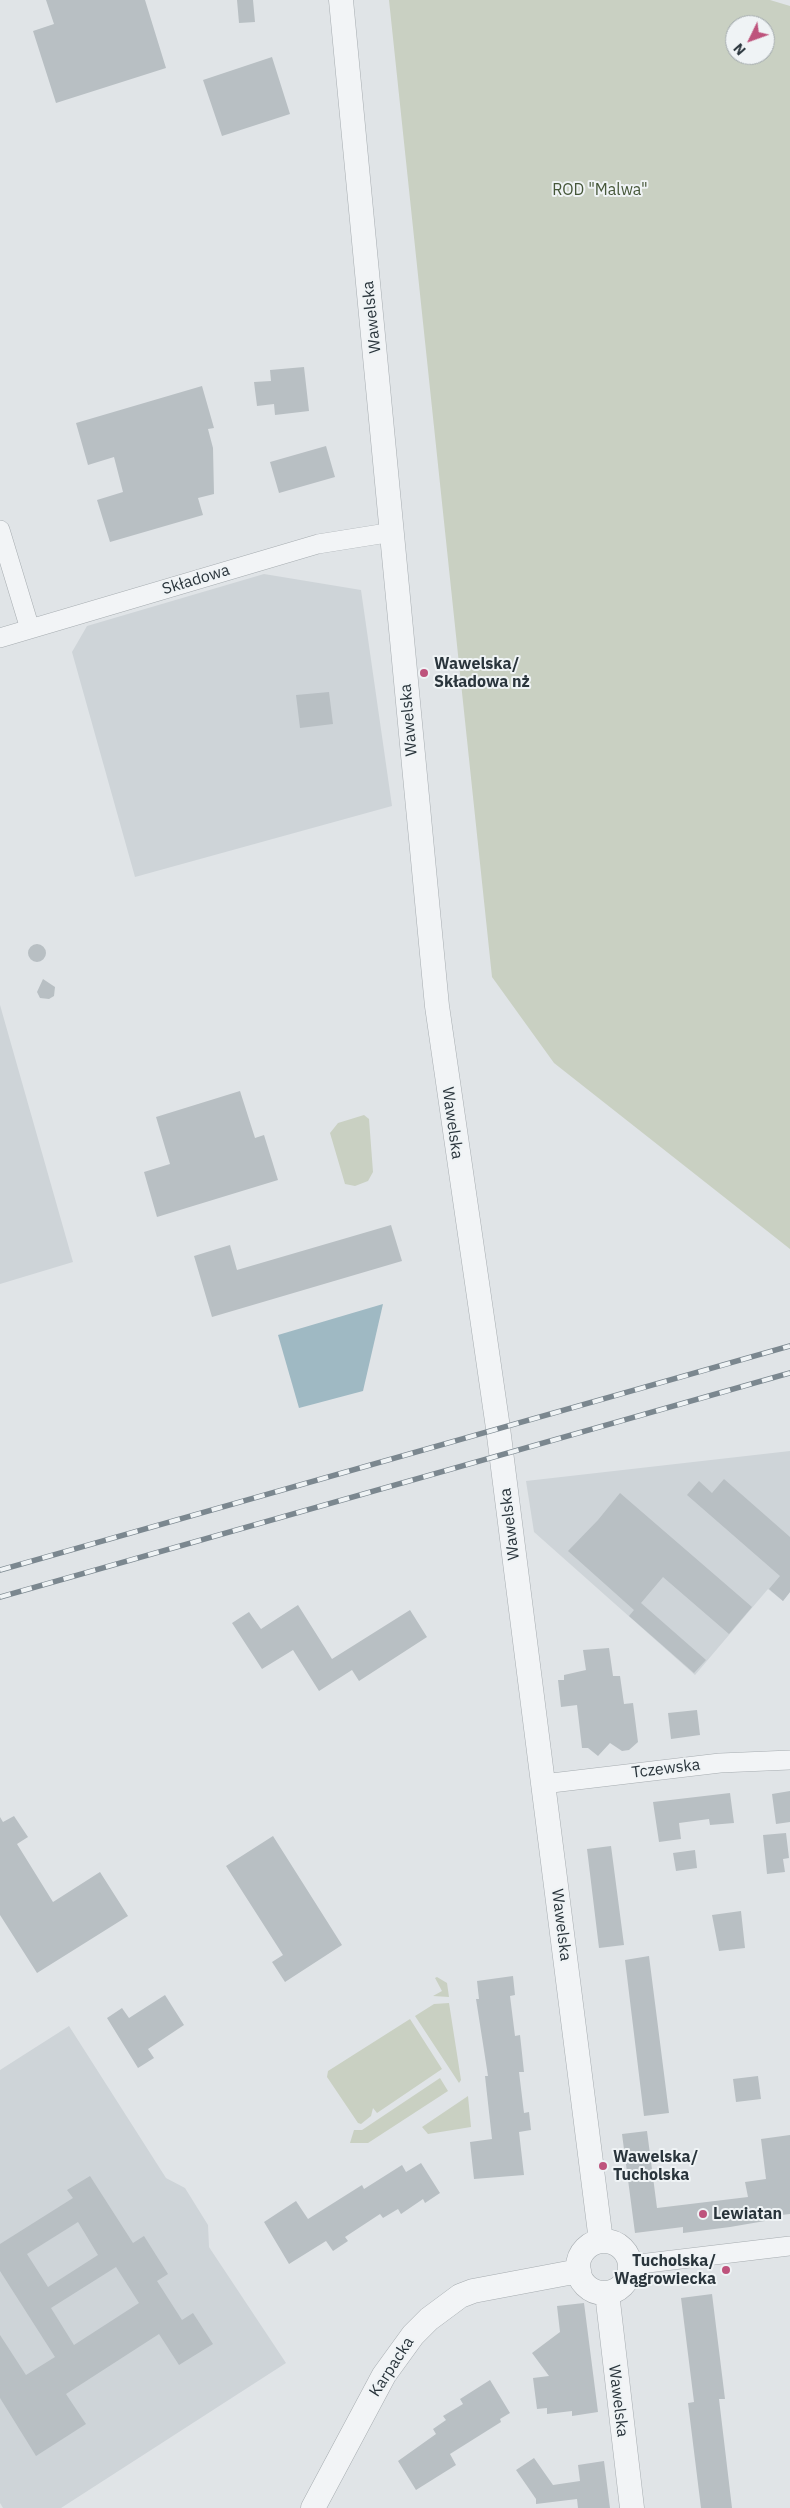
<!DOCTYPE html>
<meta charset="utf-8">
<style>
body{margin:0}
#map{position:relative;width:790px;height:2508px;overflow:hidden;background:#e0e4e7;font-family:"IBM Plex Sans",sans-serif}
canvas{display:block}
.north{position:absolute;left:725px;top:15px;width:50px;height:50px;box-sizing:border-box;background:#eff3f5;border:1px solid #a0a7ab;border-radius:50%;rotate:228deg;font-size:14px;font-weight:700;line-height:20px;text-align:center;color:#2a353c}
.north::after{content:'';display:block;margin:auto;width:18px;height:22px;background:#be537c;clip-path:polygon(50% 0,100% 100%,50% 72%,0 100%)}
</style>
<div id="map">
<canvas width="790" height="2508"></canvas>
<div class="north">N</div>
</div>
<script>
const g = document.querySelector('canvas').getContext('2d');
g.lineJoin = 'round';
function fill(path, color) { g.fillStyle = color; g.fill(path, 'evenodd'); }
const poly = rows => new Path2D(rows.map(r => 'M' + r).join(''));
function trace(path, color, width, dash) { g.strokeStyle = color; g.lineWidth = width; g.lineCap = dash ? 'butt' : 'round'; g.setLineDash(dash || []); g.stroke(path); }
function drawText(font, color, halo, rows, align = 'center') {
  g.font = font + ' "IBM Plex Sans",sans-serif'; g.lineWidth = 4; g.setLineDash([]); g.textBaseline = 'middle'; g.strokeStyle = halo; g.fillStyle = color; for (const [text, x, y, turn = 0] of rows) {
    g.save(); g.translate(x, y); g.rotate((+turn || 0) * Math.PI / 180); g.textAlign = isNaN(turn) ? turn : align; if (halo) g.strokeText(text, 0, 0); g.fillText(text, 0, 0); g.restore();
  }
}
const built = poly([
 [264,574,361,590,392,806,135,877,72,652,87,626],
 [0,1005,73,1262,0,1284],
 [790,1451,790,1592,783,1601,768,1589,695,1675,534,1532,526,1481],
 [69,2026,166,2178,185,2188,208,2225,209,2247,286,2363,61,2508,3,2508,0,2503,0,2070]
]);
const green = poly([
 [389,0,770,0,790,6,790,1249,554,1063,492,977],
 [735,25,765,25,765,55,735,55],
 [364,1115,369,1119,373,1172,368,1181,355,1186,345,1184,330,1133,338,1123],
 [437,1977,447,1983,449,1997,433,1996,442,1991,435,1978],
 [449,2003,461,2080,459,2083,415,2016,434,2004],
 [410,2019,442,2069,377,2113,373,2108,371,2116,361,2124,358,2123,327,2077,328,2071],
 [440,2078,448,2091,368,2143,350,2143,354,2130,362,2130],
 [468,2096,471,2127,428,2134,422,2127]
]);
const water = poly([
 [383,1304,363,1391,299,1408,278,1335]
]);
const building = poly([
 [46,0,145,0,166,68,56,103,33,31,54,24],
 [237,0,253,0,255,22,239,23],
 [272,57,290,114,222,136,203,80],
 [304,367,309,411,275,415,274,404,257,406,254,382,271,381,270,370],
 [202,386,214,428,208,429,213,448,214,494,198,498,203,515,110,542,97,500,123,492,114,457,88,465,76,423],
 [326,446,335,477,279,493,270,462],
 [329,692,333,724,300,728,296,695],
 '28 953a9 9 0 1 1 18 0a9 9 0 1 1-18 0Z',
 [43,979,55,987,54,996,49,999,40,998,37,992],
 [240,1091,255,1138,264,1135,278,1180,157,1217,144,1172,170,1164,156,1117],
 [391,1225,402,1261,212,1317,194,1256,230,1245,237,1270],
 [724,1479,790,1537,790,1592,783,1601,769,1589,780,1576,687,1495,699,1481,712,1493],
 [620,1493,752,1607,729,1634,663,1577,641,1603,706,1660,694,1673,629,1616,634,1610,568,1551,598,1520],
 [298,1605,332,1659,410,1610,427,1637,359,1681,352,1670,319,1691,293,1650,262,1669,232,1623,249,1612,261,1629],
 [609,1648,613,1676,620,1676,624,1704,633,1703,638,1742,629,1750,622,1751,610,1743,598,1756,588,1748,582,1748,577,1705,561,1707,558,1680,564,1680,564,1675,586,1670,583,1650],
 [697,1710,700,1735,671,1739,668,1713],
 [790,1791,790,1822,776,1824,772,1794],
 [730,1793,734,1823,710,1825,709,1819,679,1823,681,1839,659,1842,653,1802],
 [14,1816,28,1837,17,1844,53,1902,100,1872,128,1916,37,1973,0,1915,0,1817,3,1822],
 [786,1833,789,1858,783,1859,785,1872,767,1874,763,1835],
 [273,1836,342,1945,285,1982,272,1962,283,1955,226,1866],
 [611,1846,624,1945,599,1948,587,1849],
 [695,1850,697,1868,676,1871,673,1853],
 [741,1911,745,1948,719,1951,712,1915],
 [649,1956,669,2113,644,2116,625,1960],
 [513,1976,515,1995,510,1996,515,2036,520,2035,524,2072,519,2072,524,2113,529,2112,531,2130,519,2132,524,2175,474,2179,470,2142,492,2139,485,2076,488,2076,476,1999,479,1999,477,1981],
 [165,1995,184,2025,148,2049,154,2058,138,2068,107,2018,122,2008,129,2018],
 [758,2076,761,2099,736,2102,733,2079],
 [647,2131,657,2208,748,2197,745,2182,766,2179,761,2139,790,2135,790,2214,764,2217,765,2221,730,2227,683,2233,683,2227,635,2233,622,2134],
 [421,2163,440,2193,425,2203,423,2199,401,2214,398,2209,383,2218,380,2214,345,2237,348,2241,333,2251,326,2241,289,2264,264,2222,296,2201,308,2219,362,2185,364,2189,402,2165,406,2172],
 [90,2176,133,2243,144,2236,168,2274,157,2281,182,2320,193,2313,213,2344,179,2365,159,2334,66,2394,86,2424,36,2456,0,2398,0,2335,26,2375,55,2357,0,2271,0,2244,73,2198,67,2190],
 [78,2222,98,2255,48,2287,27,2254],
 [116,2267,139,2303,74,2345,51,2308],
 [712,2294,725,2399,719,2399,732,2508,701,2508,688,2403,694,2402,681,2298],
 [584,2303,598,2412,572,2416,572,2411,547,2414,547,2408,537,2409,533,2378,549,2376,532,2353,560,2332,557,2306],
 [490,2380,510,2413,500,2419,501,2422,450,2454,456,2465,416,2490,398,2461,436,2434,433,2429,446,2420,443,2416,463,2404,460,2399],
 [534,2458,553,2485,580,2481,578,2465,604,2461,610,2508,578,2508,577,2499,536,2504,536,2499,516,2470]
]);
const minor = poly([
 [0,530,30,629],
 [0,638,318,544,393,532],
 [543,1784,720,1763,790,1760],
 [631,2265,790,2246]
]);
const tertiary = poly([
 [341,0,437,1006,498,1428,601,2241],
 '578 2267a26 26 0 1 1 52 0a26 26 0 1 1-52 0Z',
 [607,2293,632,2508],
 [313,2508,384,2375,413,2335,429,2319,460,2296,473,2291,579,2271]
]);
const rail = poly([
 [0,1570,790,1346],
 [0,1597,790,1373]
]);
const markers = [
 [424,673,5,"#be537c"],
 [603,2166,5,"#be537c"],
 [703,2214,5,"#be537c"],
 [726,2270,5,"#be537c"]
];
const parkNames = [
 ["ROD \"Malwa\"",600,190]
];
const streetNames = [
 ["Wawelska",372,317,-96],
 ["Składowa",196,580,-17],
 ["Wawelska",409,720,-95],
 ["Wawelska",452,1123,82],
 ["Wawelska",510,1524,-97],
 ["Tczewska",666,1769,-7],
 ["Wawelska",561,1925,83],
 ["Karpacka",392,2367,-57],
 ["Wawelska",618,2401,83]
];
const poiNames = [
 ["Wawelska/",434,664],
 ["Składowa nż",434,682],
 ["Wawelska/",613,2157],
 ["Tucholska",613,2175],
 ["Lewiatan",713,2214],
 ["Tucholska/",716,2261,"right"],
 ["Wągrowiecka",716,2279,"right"]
];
fill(built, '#ced4d8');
fill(green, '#c9d0c2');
fill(water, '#9fb9c3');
fill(building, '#b8bfc3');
trace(minor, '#a6acb0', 20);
trace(tertiary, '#a6acb0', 25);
trace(minor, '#f2f4f6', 19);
trace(tertiary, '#f2f4f6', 24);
trace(rail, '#7b878f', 5.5);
trace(rail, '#eff3f5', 4, [11]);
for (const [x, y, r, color] of markers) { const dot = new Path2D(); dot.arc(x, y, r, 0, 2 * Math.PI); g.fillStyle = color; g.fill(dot); trace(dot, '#eff3f5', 2); }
drawText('16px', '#465739', '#eff3f5', parkNames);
drawText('16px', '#2a353c', '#eff3f5', streetNames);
drawText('bold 16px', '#2a353c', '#eff3f5', poiNames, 'left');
</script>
